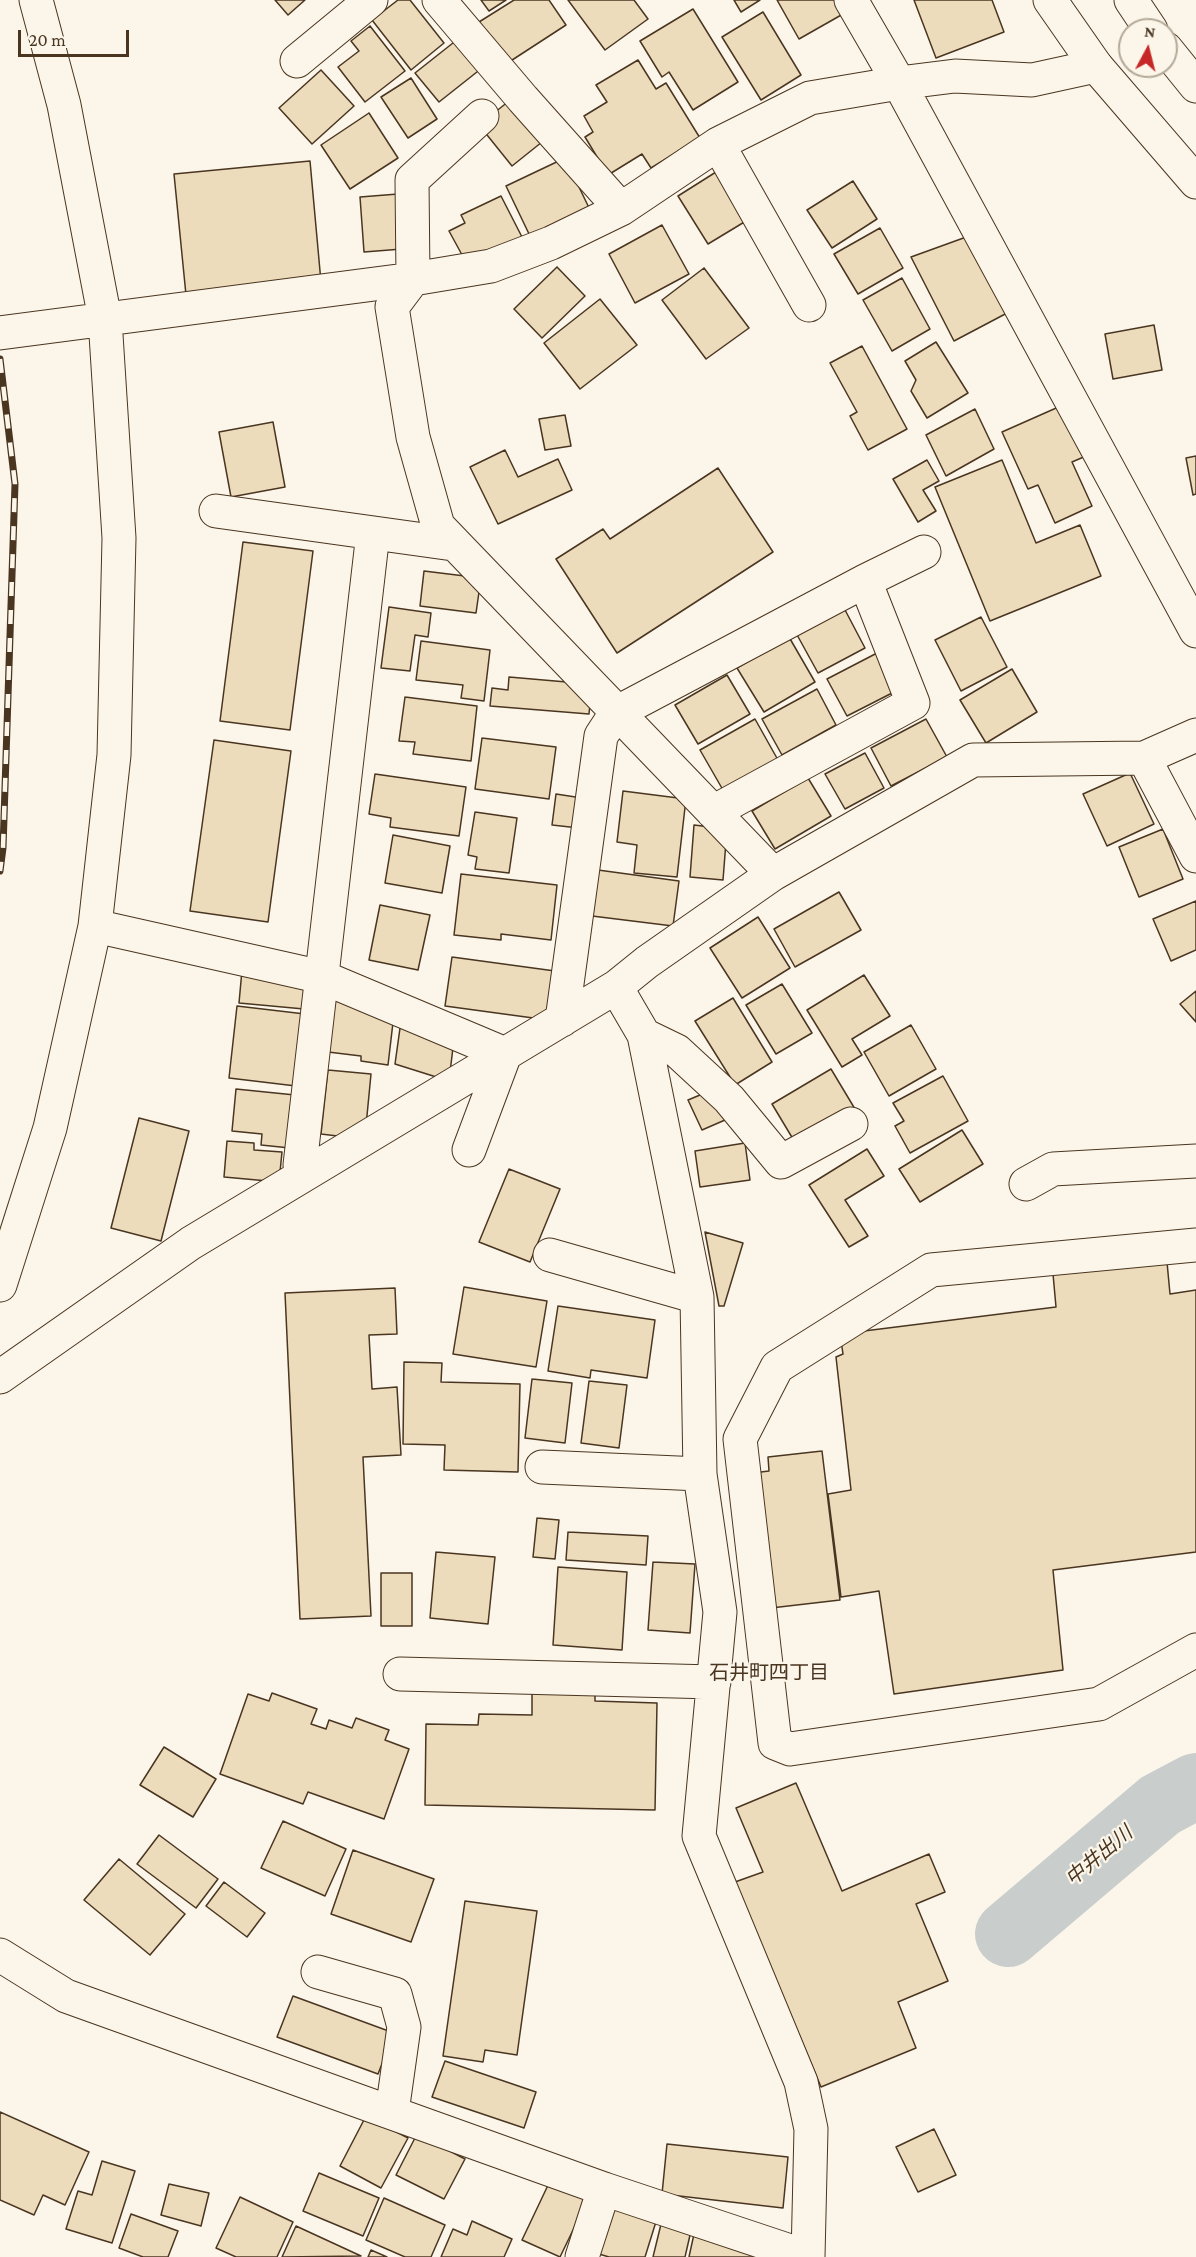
<!DOCTYPE html>
<meta charset="utf-8">
<style>
body{margin:0}
#map{position:relative;width:1196px;height:2257px;overflow:hidden;background:#fbf6e9;font-family:"Crimson Pro",serif}
canvas{display:block}
.north{position:absolute;left:1118px;top:18px;width:60px;height:60px;box-sizing:border-box;background:#fbf6e9;border:2px solid #b4a999;border-radius:50%;rotate:7deg;font-size:16px;font-weight:700;line-height:24px;text-align:center;color:#4a3520}
.north::after{content:'';display:block;margin:auto;width:21px;height:27px;background:#c62828;clip-path:polygon(50% 0,100% 100%,50% 72%,0 100%)}
.scale{position:absolute;left:18px;top:30px;width:111px;height:27px;box-sizing:border-box;border:3px solid #4a3520;border-top:0;padding-left:8px;font-size:18px;line-height:21px;white-space:nowrap;color:#4a3520;-webkit-text-stroke:4px #fbf6e9;paint-order:stroke}
</style>
<div id="map">
<canvas width="1196" height="2257"></canvas>
<div class="north">N</div>
<div class="scale">20 m</div>
</div>
<script>
const g = document.querySelector('canvas').getContext('2d');
g.lineJoin = 'round';
const poly = rows => new Path2D(rows.map(r => 'M' + r).join(''));
function trace(path, color, width, dash) { g.strokeStyle = color; g.lineWidth = width; g.lineCap = dash ? 'butt' : 'round'; g.setLineDash(dash || []); g.stroke(path); }
function fill(path, color) { g.fillStyle = color; g.fill(path, 'evenodd'); }
function drawText(font, color, halo, rows, align = 'center') {
  g.font = font + ' "Crimson Pro","Noto Sans JP",serif'; g.lineWidth = 4.5; g.setLineDash([]); g.textBaseline = 'middle'; g.strokeStyle = halo; g.fillStyle = color; for (const [text, x, y, turn = 0] of rows) {
    g.save(); g.translate(x, y); g.rotate((+turn || 0) * Math.PI / 180); g.textAlign = isNaN(turn) ? turn : align; if (halo) g.strokeText(text, 0, 0); g.fillText(text, 0, 0); g.restore();
  }
}
const river = poly([
 [1008,1934,1160,1805,1196,1786]
]);
const building = poly([
 [275,0,305,0,288,15,275,0],
 [398,0,410,0,444,43,411,70,372,20,398,0],
 [481,0,506,0,489,11,481,0],
 [514,0,549,0,566,25,506,64,479,22,514,0],
 [568,0,634,0,648,19,605,50,568,0],
 [734,0,760,0,741,12,734,0],
 [777,0,835,0,843,14,799,39,777,0],
 [914,0,992,0,1004,32,936,58,914,0],
 [693,9,738,82,693,110,669,72,662,77,640,41,693,9],
 [763,12,801,75,761,100,722,37,763,12],
 [370,26,405,71,365,102,338,67,359,51,351,41,370,26],
 [458,39,482,68,439,102,415,73,458,39],
 [638,60,656,89,666,83,700,138,651,168,642,154,608,175,585,137,593,132,584,116,607,102,596,85,638,60],
 [321,70,354,106,312,144,279,108,321,70],
 [411,78,437,119,408,138,381,97,411,78],
 [514,97,547,138,512,166,479,125,514,97],
 [369,113,398,158,350,189,321,145,369,113],
 [565,158,592,214,530,236,506,186,565,158],
 [310,161,321,282,186,295,174,174,310,161],
 [716,172,746,221,708,244,678,196,716,172],
 [853,181,877,219,832,248,807,210,853,181],
 [398,194,402,249,364,252,360,197,398,194],
 [501,196,522,237,467,264,449,231,465,223,461,215,501,196],
 [662,225,689,274,635,303,609,254,662,225],
 [880,228,903,268,858,294,834,254,880,228],
 [969,236,1009,312,954,341,911,257,969,236],
 [557,267,585,296,542,338,514,309,557,267],
 [704,268,749,328,706,359,662,300,704,268],
 [902,278,930,329,892,351,863,300,902,278],
 [600,299,637,345,580,389,544,343,600,299],
 [1154,325,1162,370,1113,379,1105,334,1154,325],
 [936,342,968,393,927,418,911,391,916,380,905,361,936,342],
 [862,346,907,429,868,450,850,416,857,412,830,363,862,346],
 [1063,405,1086,456,1072,462,1092,506,1055,523,1038,485,1028,489,1002,432,1063,405],
 [975,409,994,449,946,476,926,435,975,409],
 [565,415,571,446,545,450,539,419,565,415],
 [273,422,285,487,231,497,219,432,273,422],
 [505,450,518,477,558,459,572,490,498,524,470,467,505,450],
 [1196,456,1196,494,1193,495,1186,458,1196,456],
 [927,460,939,481,923,490,936,511,918,522,893,479,927,460],
 [1002,460,1036,543,1080,525,1101,576,990,621,935,487,1002,460],
 [718,468,773,552,617,653,556,559,603,529,610,539,718,468],
 [243,542,313,551,290,730,220,721,243,542],
 [424,571,481,578,476,613,420,606,424,571],
 [389,607,431,613,428,637,415,635,410,671,381,668,389,607],
 [844,608,865,648,818,673,796,633,844,608],
 [981,617,1007,667,961,691,935,640,981,617],
 [789,637,815,682,764,712,737,668,789,637],
 [421,641,490,650,484,701,461,698,463,685,416,680,421,641],
 [879,652,898,690,847,716,827,679,879,652],
 [1012,669,1037,712,986,743,960,700,1012,669],
 [727,675,750,714,698,744,675,705,727,675],
 [509,677,578,683,591,694,589,714,490,706,492,688,508,690,509,677],
 [817,689,836,725,782,755,762,719,817,689],
 [405,697,477,706,471,761,413,754,415,742,399,741,405,697],
 [755,719,778,760,723,790,700,750,755,719],
 [926,719,947,757,891,786,871,748,926,719],
 [482,738,556,747,549,799,475,789,482,738],
 [214,740,291,751,268,922,190,911,214,740],
 [865,753,884,788,845,809,825,774,865,753],
 [1130,773,1154,824,1107,846,1083,794,1130,773],
 [375,774,466,787,459,836,390,827,391,818,369,814,375,774],
 [808,778,831,816,775,849,752,811,808,778],
 [623,791,686,799,677,877,634,873,637,845,617,842,623,791],
 [556,794,582,798,579,828,552,825,556,794],
 [475,812,517,818,509,873,475,869,477,857,468,855,475,812],
 [694,825,727,829,723,880,690,877,694,825],
 [1163,829,1183,879,1139,897,1119,847,1163,829],
 [393,835,450,846,442,893,385,883,393,835],
 [598,870,679,881,673,926,592,916,598,870],
 [461,874,557,885,551,940,501,934,501,940,454,935,461,874],
 [839,892,861,930,795,967,774,929,839,892],
 [1196,901,1196,950,1171,961,1153,919,1196,901],
 [380,905,430,915,418,970,369,960,380,905],
 [758,917,790,968,742,998,710,948,758,917],
 [452,957,555,971,548,1020,445,1006,452,957],
 [242,970,307,984,304,1009,239,1003,242,970],
 [864,975,890,1016,852,1039,862,1055,842,1067,807,1010,864,975],
 [782,984,812,1033,776,1054,746,1005,782,984],
 [1196,991,1196,1022,1180,1004,1196,991],
 [733,998,772,1062,735,1085,695,1021,733,998],
 [334,1000,381,1006,394,1014,388,1065,361,1061,361,1056,328,1052,334,1000],
 [237,1006,305,1014,296,1086,229,1078,237,1006],
 [401,1021,454,1039,449,1081,395,1064,401,1021],
 [911,1025,936,1069,889,1096,864,1052,911,1025],
 [831,1069,855,1109,796,1144,772,1104,831,1069],
 [328,1070,371,1074,366,1126,354,1138,321,1134,328,1070],
 [943,1076,968,1121,910,1153,895,1126,904,1121,893,1103,943,1076],
 [236,1089,295,1095,290,1148,261,1145,262,1134,232,1131,236,1089],
 [712,1090,725,1120,702,1130,688,1100,712,1090],
 [139,1118,189,1131,161,1241,111,1228,139,1118],
 [962,1130,983,1164,920,1202,899,1169,962,1130],
 [227,1141,254,1143,254,1150,282,1152,279,1182,224,1177,227,1141],
 [745,1143,750,1180,700,1187,695,1151,745,1143],
 [867,1149,884,1176,845,1200,868,1236,849,1247,809,1185,867,1149],
 [509,1169,560,1189,530,1262,479,1242,509,1169],
 [705,1232,743,1243,724,1306,719,1306,705,1232],
 [1167,1262,1170,1294,1196,1290,1196,1552,1053,1570,1063,1670,894,1694,879,1591,841,1597,828,1494,851,1490,836,1357,843,1354,840,1334,1056,1307,1053,1274,1167,1262],
 [464,1287,547,1301,536,1367,453,1354,464,1287],
 [395,1288,397,1334,369,1335,372,1389,397,1387,401,1455,363,1457,371,1616,300,1619,285,1293,395,1288],
 [558,1306,655,1320,647,1378,591,1370,590,1378,548,1371,558,1306],
 [404,1362,442,1363,441,1382,520,1384,518,1472,444,1470,445,1445,403,1444,404,1362],
 [532,1379,572,1383,565,1443,525,1438,532,1379],
 [589,1381,627,1385,619,1448,581,1443,589,1381],
 [822,1451,840,1600,745,1611,729,1476,769,1471,768,1457,822,1451],
 [537,1518,559,1520,555,1559,533,1557,537,1518],
 [568,1532,648,1536,646,1565,566,1560,568,1532],
 [436,1552,495,1557,488,1624,430,1618,436,1552],
 [653,1562,695,1564,690,1633,648,1630,653,1562],
 [558,1567,627,1572,622,1650,553,1645,558,1567],
 [381,1573,412,1573,412,1626,381,1626,381,1573],
 [532,1690,595,1691,595,1701,657,1703,655,1810,425,1805,426,1724,478,1725,479,1714,532,1715,532,1690],
 [272,1693,317,1709,311,1724,326,1729,329,1720,352,1728,356,1718,389,1730,385,1740,409,1749,384,1819,308,1792,303,1804,220,1774,248,1694,269,1701,272,1693],
 [164,1747,216,1779,193,1817,140,1785,164,1747],
 [796,1783,842,1891,929,1854,945,1892,916,1904,948,1981,898,2002,916,2048,821,2087,735,1882,763,1872,736,1808,796,1783],
 [283,1821,346,1849,325,1896,261,1868,283,1821],
 [159,1835,218,1879,196,1908,137,1864,159,1835],
 [353,1850,434,1879,411,1942,331,1914,353,1850],
 [119,1859,185,1914,150,1955,84,1900,119,1859],
 [224,1882,265,1913,247,1937,206,1906,224,1882],
 [465,1901,537,1911,517,2055,485,2050,483,2062,443,2056,465,1901],
 [293,1996,394,2033,378,2074,277,2037,293,1996],
 [445,2061,536,2092,524,2128,432,2097,445,2061],
 [0,2112,89,2152,65,2205,43,2195,34,2215,0,2200,0,2112],
 [366,2116,408,2138,381,2188,340,2166,366,2116],
 [934,2129,956,2175,918,2192,896,2147,934,2129],
 [417,2134,465,2159,444,2199,396,2175,417,2134],
 [667,2144,788,2157,783,2208,662,2194,667,2144],
 [102,2161,135,2171,112,2243,66,2229,78,2191,92,2195,102,2161],
 [319,2173,379,2198,363,2236,303,2211,319,2173],
 [550,2181,588,2199,560,2257,522,2240,550,2181],
 [169,2184,209,2193,201,2226,161,2215,169,2184],
 [240,2197,293,2222,277,2257,236,2257,216,2248,240,2197],
 [384,2198,445,2225,431,2257,405,2257,366,2240,384,2198],
 [616,2198,659,2212,645,2257,609,2257,599,2254,616,2198],
 [131,2214,178,2231,168,2257,143,2257,119,2248,131,2214],
 [663,2216,693,2222,685,2257,653,2257,663,2216],
 [472,2221,512,2239,504,2257,441,2257,453,2229,467,2235,472,2221],
 [296,2226,361,2256,282,2257,296,2226],
 [694,2234,757,2257,689,2257,694,2234],
 [371,2250,387,2257,368,2257,371,2250]
]);
const minor = poly([
 [439,0,523,99,621,209],
 [851,0,899,83,1196,631],
 [297,61,371,0],
 [482,116,412,180,413,279,392,307,413,437,438,526,773,874],
 [718,144,809,305],
 [0,333,413,279,491,266,551,243,621,209,718,144,810,98,899,83,955,76,1032,80,1096,66],
 [216,511,453,544],
 [1144,758,1196,856],
 [713,812,913,703,865,581],
 [95,926,322,977,505,1054,469,1150],
 [616,987,644,1035,697,1297,700,1474,720,1612,699,1836,801,2082,811,2129,808,2257],
 [562,1020,601,736,616,713,865,581,924,552],
 [644,1035,677,1051,729,1099,781,1162,851,1124],
 [300,1165,373,533],
 [1026,1184,1053,1169,1196,1161],
 [1196,1245,931,1270,777,1367,740,1439,775,1743,790,1749,1099,1704,1196,1650],
 [550,1255,697,1297],
 [0,1285,50,1128,95,926,114,755,119,538,105,319,64,105,36,0],
 [0,1377,191,1243,616,987,647,962,773,874,973,760,1144,758,1196,735],
 [542,1467,700,1474],
 [400,1674,714,1682],
 [0,1955,66,1996,604,2189,808,2257],
 [318,1972,395,1994,404,2027,392,2112],
 [582,2257,604,2189]
]);
const highway = poly([
 [1050,0,1096,66,1196,182],
 [1131,0,1151,30],
 [1166,49,1196,86]
]);
const rail = poly([
 [0,359,15,484,3,848,0,871]
]);
const neighbourhoodNames = [
 ["石井町四丁目",769,1673]
];
const waterNames = [
 ["中井出川",1099,1856,-40]
];
trace(river, '#c9cecd', 66);
fill(building, '#ecdcbc');
trace(building, '#4a3520', 1.5);
trace(minor, '#4a3520', 35);
trace(highway, '#4a3520', 35);
trace(minor, '#fbf6e9', 33);
trace(highway, '#fbf6e9', 33);
trace(rail, '#4a3520', 7);
trace(rail, '#fbf6e9', 4.5, [14]);
drawText('20px', '#4a3520', '#fbf6e9', neighbourhoodNames);
drawText('italic 20px', '#4a3520', '#fbf6e9', waterNames);
</script>
